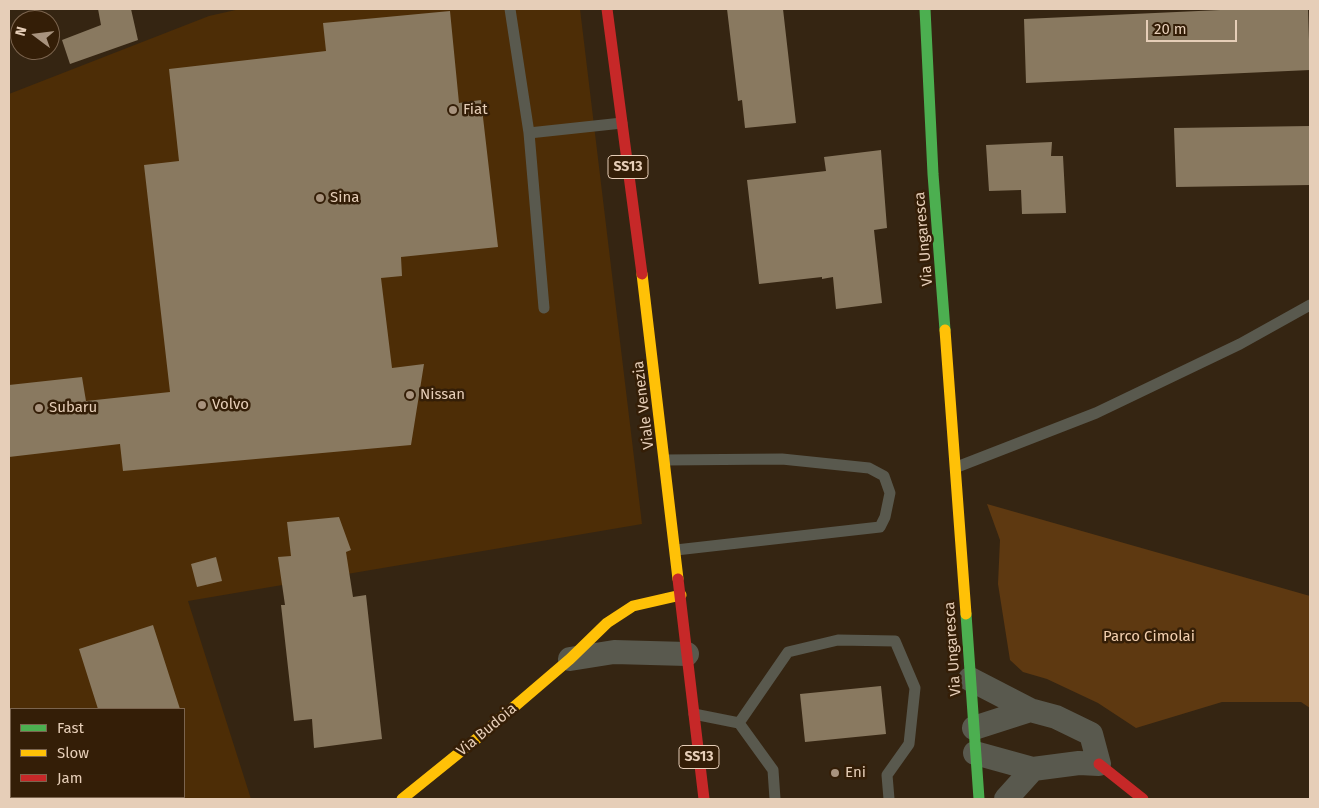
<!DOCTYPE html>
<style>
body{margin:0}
#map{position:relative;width:1319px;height:808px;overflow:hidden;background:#352512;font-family:"Fira Sans",sans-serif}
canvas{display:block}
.frame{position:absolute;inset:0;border:10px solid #e6ceb8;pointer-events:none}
.legend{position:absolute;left:10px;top:708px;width:175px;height:90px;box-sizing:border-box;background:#341e07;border:1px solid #7b644e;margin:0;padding:6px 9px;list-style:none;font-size:15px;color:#e6ceb8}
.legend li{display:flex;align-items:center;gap:10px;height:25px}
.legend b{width:25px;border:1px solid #7b644e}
.north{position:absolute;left:10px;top:10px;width:50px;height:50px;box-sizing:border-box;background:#341e07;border:1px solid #7b644e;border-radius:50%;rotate:285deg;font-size:14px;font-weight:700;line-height:20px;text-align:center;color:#e6ceb8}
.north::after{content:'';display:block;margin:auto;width:18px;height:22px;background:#a8937e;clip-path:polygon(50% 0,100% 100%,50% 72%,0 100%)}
.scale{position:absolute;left:1146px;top:20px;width:91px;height:22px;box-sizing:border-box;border:2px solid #e6ceb8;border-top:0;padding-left:6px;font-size:15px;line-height:18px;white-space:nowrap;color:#e6ceb8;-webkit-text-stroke:4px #341e07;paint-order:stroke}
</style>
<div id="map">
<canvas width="1319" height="808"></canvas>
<div class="frame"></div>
<ul class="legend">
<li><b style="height:6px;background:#4caf50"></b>Fast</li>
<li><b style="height:6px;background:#ffc107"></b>Slow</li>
<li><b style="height:6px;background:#c62828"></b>Jam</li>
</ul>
<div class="north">N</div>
<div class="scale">20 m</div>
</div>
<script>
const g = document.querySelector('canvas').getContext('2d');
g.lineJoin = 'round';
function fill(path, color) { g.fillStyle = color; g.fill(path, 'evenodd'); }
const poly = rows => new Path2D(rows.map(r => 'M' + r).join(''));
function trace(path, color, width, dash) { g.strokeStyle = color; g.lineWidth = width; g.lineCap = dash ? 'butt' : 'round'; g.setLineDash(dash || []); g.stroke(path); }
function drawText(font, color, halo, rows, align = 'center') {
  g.font = font + ' "Fira Sans",sans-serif'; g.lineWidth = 5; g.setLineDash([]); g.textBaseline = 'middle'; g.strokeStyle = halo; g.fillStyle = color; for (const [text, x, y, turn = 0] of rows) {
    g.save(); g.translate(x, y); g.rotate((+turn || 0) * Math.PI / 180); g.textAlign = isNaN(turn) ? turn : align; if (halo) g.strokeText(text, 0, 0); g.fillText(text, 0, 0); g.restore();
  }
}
const built = poly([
 [240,9,580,9,642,524,188,601,251,799,9,799,9,94,209,16],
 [11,709,184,709,184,797,11,797]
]);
const green = poly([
 [987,504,1310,596,1310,708,1301,702,1222,702,1136,728,1098,703,1047,679,1023,672,1010,660,998,584,1000,540]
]);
const building = poly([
 [98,9,131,9,138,40,70,64,62,40,101,25],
 [727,9,783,9,796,123,745,128,742,100,738,101],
 [1242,9,1308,9,1310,70,1026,83,1024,19],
 [450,11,459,103,481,100,498,247,401,257,402,276,381,278,392,368,424,364,411,445,123,471,120,444,9,457,9,385,82,377,86,401,170,392,144,165,179,161,169,69,326,51,323,23],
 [1310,126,1310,185,1176,187,1174,128],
 [1052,142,1051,156,1063,156,1066,213,1022,214,1021,190,989,191,986,145],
 [881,150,887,228,874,230,882,303,836,309,833,277,822,279,822,277,759,284,747,180,826,171,824,157],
 [339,517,351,550,346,552,353,597,366,595,382,739,314,748,312,719,294,721,281,605,285,605,278,557,291,556,287,522],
 [216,557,222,581,197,587,191,564],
 [153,625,180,709,98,709,79,649],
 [881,686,886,734,805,742,800,694]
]);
const lane = poly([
 [510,9,529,133,544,308],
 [529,133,622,123],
 [665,460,782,459,869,468,884,476,890,493,885,517,880,527,676,550],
 [957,467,1096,413,1240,344,1310,305],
 [694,714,739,723,773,770,775,799],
 [739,723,788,652,838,640,895,641,915,688,909,744,887,775,889,799]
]);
const street = poly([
 [570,659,614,652,687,654],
 [970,679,1030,710,1056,717,1091,734,1099,764,1079,763,1033,769,1006,799],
 [974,728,1030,710],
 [975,753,1033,769]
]);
const fast = poly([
 [925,9,933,174,945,330],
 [966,614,979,799]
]);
const slow = poly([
 [642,274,678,579],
 [945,330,966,614],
 [402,799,480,736,570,659,607,623,633,606,681,595]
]);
const jam = poly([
 [607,9,642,274],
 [678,579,704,799],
 [1099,764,1143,799]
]);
const markers = [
 [453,110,5,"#a8937e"],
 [320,198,5,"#a8937e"],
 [410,395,5,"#a8937e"],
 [202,405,5,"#a8937e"],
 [39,408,5,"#a8937e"],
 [835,773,5,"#a8937e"]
];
const shields = [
 [628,167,40],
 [699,757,40]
];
const shieldNames = [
 ["SS13",628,167],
 ["SS13",699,757]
];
const poiNames = [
 ["Fiat",463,110],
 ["Sina",330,198],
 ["Nissan",420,395],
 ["Volvo",212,405],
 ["Subaru",49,408],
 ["Eni",845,773]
];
const streetNames = [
 ["Via Ungaresca",924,239,-95],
 ["Viale Venezia",644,405,-97],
 ["Via Ungaresca",953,649,-94],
 ["Via Budoia",487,730,-40]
];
const parkNames = [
 ["Parco Cimolai",1149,637]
];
fill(built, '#4d2d06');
fill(green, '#5e3911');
fill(building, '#897960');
trace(lane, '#59594e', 11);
trace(street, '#59594e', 24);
trace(fast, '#4caf50', 11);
trace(slow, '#ffc107', 11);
trace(jam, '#c62828', 11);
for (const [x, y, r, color] of markers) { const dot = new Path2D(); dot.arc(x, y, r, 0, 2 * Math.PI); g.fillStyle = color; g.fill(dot); trace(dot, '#341e07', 2); }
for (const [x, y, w] of shields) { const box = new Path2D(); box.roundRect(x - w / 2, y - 11.5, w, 23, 4); g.fillStyle = '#341e07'; g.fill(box); trace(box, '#e6ceb8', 1); }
drawText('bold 14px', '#e6ceb8', null, shieldNames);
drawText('15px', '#e6ceb8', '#341e07', poiNames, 'left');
drawText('15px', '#e6ceb8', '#341e07', streetNames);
drawText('15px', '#f3d0b0', '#341e07', parkNames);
</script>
